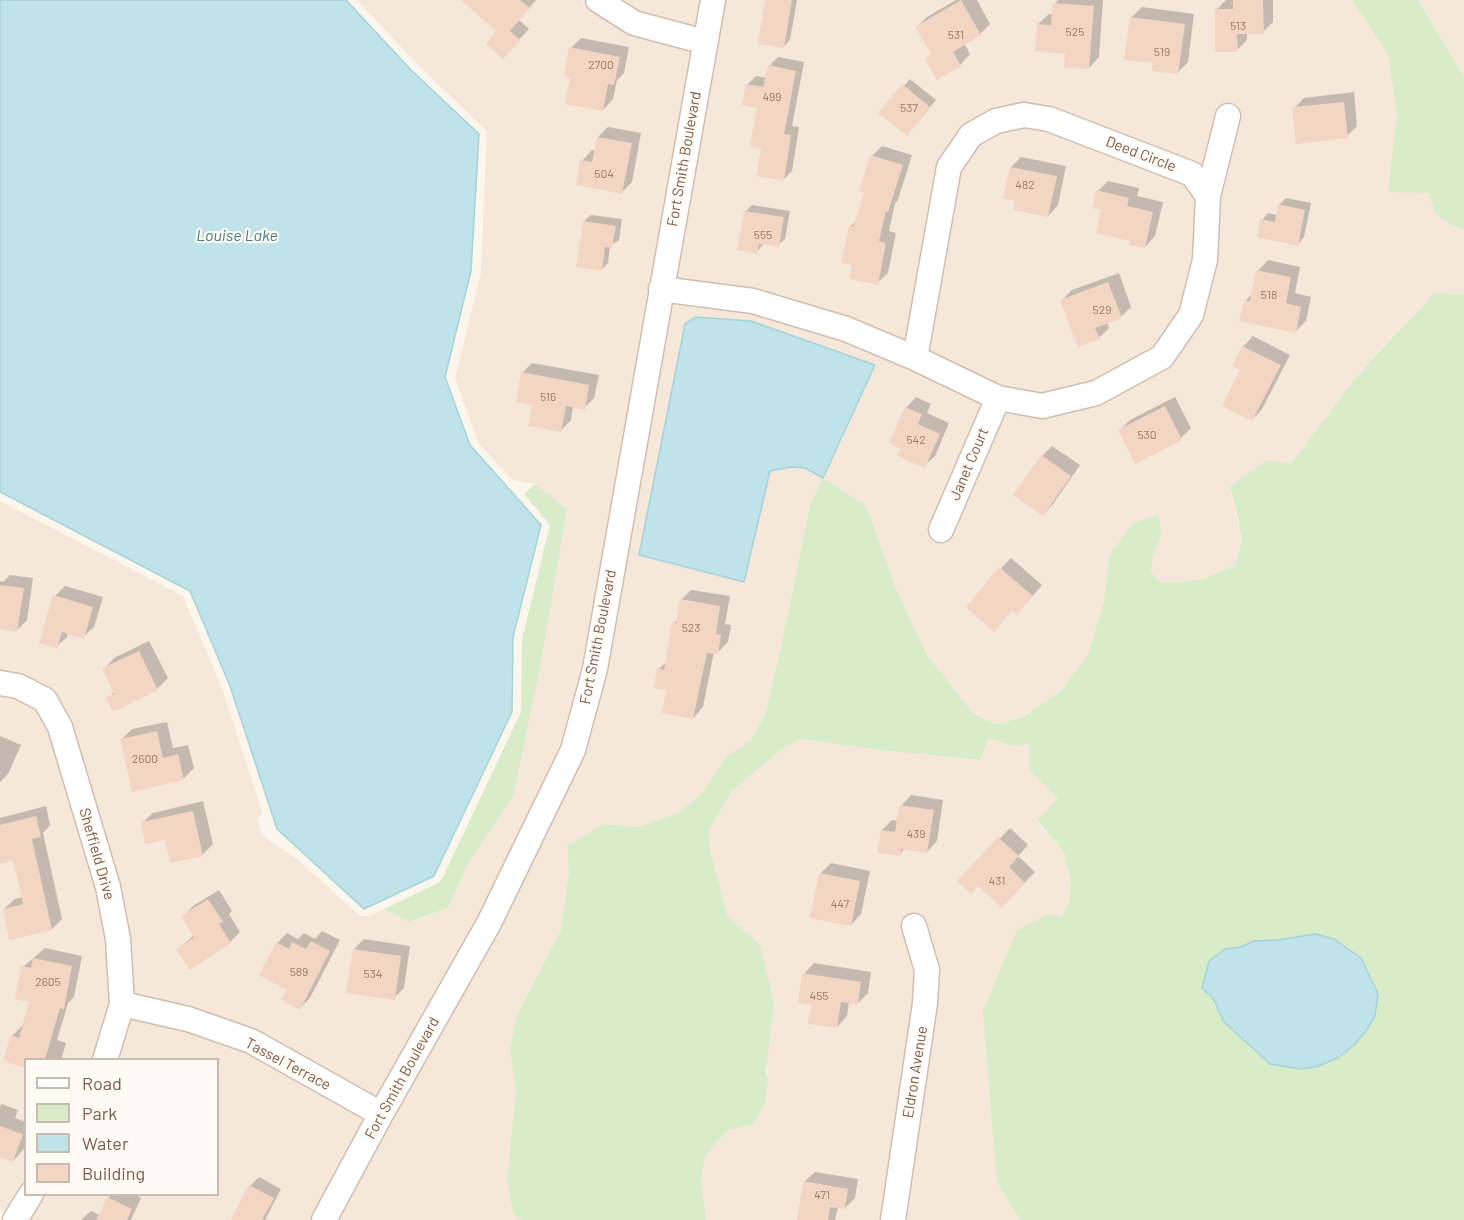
<!DOCTYPE html>
<style>
body{margin:0}
#map{position:relative;width:1464px;height:1220px;overflow:hidden;background:#fdf6ec;font-family:Barlow,sans-serif}
canvas{display:block}
.legend{position:absolute;left:24px;top:1058px;width:195px;height:138px;box-sizing:border-box;background:#fffaf3;border:2px solid #cabbb1;margin:0;padding:8px 10px;list-style:none;font-size:18px;color:#7a5c4d}
.legend li{display:flex;align-items:center;gap:12px;height:30px}
.legend b{width:30px;border:2px solid #cabbb1}
</style>
<div id="map">
<canvas width="1464" height="1220"></canvas>
<ul class="legend">
<li><b style="height:8px;background:#fff"></b>Road</li>
<li><b style="height:16px;background:#d8ecc9"></b>Park</li>
<li><b style="height:16px;background:#bfe3e8"></b>Water</li>
<li><b style="height:16px;background:#f3d5c3"></b>Building</li>
</ul>
</div>
<script>
const g = document.querySelector('canvas').getContext('2d');
g.lineJoin = 'round';
function fill(path, color) { g.fillStyle = color; g.fill(path, 'evenodd'); }
const poly = rows => new Path2D(rows.map(r => 'M' + r).join(''));
function trace(path, color, width, dash) { g.strokeStyle = color; g.lineWidth = width; g.lineCap = dash ? 'butt' : 'round'; g.setLineDash(dash || []); g.stroke(path); }
function drawText(font, color, halo, rows, align = 'center') {
  g.font = font + ' Barlow,sans-serif'; g.lineWidth = 4.5; g.setLineDash([]); g.textBaseline = 'middle'; g.strokeStyle = halo; g.fillStyle = color; for (const [text, x, y, turn = 0] of rows) {
    g.save(); g.translate(x, y); g.rotate((+turn || 0) * Math.PI / 180); g.textAlign = isNaN(turn) ? turn : align; if (halo) g.strokeText(text, 0, 0); g.fillText(text, 0, 0); g.restore();
  }
}
const residential = poly([
 [357,0,581,0,632,32,693,49,584,667,563,746,480,919,377,1101,132,997,70,725,0,674,0,501,183,596,222,688,263,814,257,819,263,836,297,859,360,916,369,916,384,909,410,922,448,908,470,861,513,797,567,509,535,484,512,480,478,442,455,378,481,272,487,131,418,65],
 [616,0,702,0,697,30,639,14],
 [724,0,1352,0,1388,55,1397,116,1389,191,1429,193,1453,226,1464,230,1464,294,1433,293,1424,306,1394,334,1353,381,1291,464,1230,487,1242,541,1235,565,1205,578,1182,582,1161,582,1151,572,1153,557,1161,535,1159,515,1132,524,1109,556,1104,601,1088,654,1062,690,1023,717,996,724,974,714,927,655,895,586,823,479,810,505,782,642,765,715,751,740,726,757,702,793,680,812,639,827,603,824,567,846,569,871,561,930,516,1017,510,1050,516,1090,507,1180,513,1213,521,1220,336,1220,583,754,670,300,751,310,842,338,985,402,927,535,947,543,1005,409,1168,365,1219,198,1231,151,1240,108,1219,105,1204,172,1051,110,965,128,907,344,673,281],
 [751,321,822,478,805,468,791,467,770,471,766,487],
 [1418,0,1464,0,1464,77],
 [1025,125,1047,128,1185,181,1197,197,1195,258,1181,311,1154,350,1091,385,1041,396,1001,389,927,353,960,170,980,142,1001,130],
 [0,693,14,695,37,707,50,731,98,889,108,939,111,1003,94,1059,26,1060,25,1182,6,1214,0,1210],
 [989,738,1013,746,1029,743,1029,769,1059,798,1037,821,1064,852,1071,882,1069,902,1062,918,997,1182,1020,1220,904,1220,937,968,921,915,901,919,916,971,915,1002,882,1220,706,1220,701,1179,706,1154,728,1130,752,1125,768,1077,760,944,728,917,710,850,709,831,726,802,732,791,782,749,800,739,878,750,980,760],
 [130,1016,185,1028,247,1050,367,1118,312,1220,28,1220,43,1195,218,1194,218,1060,116,1059]
]);
const green = poly([
 [1352,0,1418,0,1464,77,1464,230,1453,226,1435,213,1429,193,1388,192,1397,116,1388,55],
 [1433,293,1464,294,1464,1220,1020,1220,997,1182,983,1011,1017,930,1049,914,1062,917,1069,902,1071,882,1064,852,1037,820,1058,798,1029,769,1029,744,1013,746,989,738,980,760,878,750,800,739,782,749,732,791,709,831,710,850,728,917,760,944,774,1003,766,1072,768,1077,765,1104,752,1125,728,1130,706,1154,701,1179,706,1220,521,1220,513,1213,507,1180,516,1090,510,1050,516,1017,561,930,569,871,567,846,603,824,639,827,680,812,702,793,726,757,751,740,765,715,782,642,810,505,823,478,866,506,895,586,927,655,974,714,996,724,1023,717,1062,690,1088,654,1104,601,1109,556,1132,524,1159,514,1161,535,1153,557,1151,572,1161,582,1182,582,1205,578,1235,565,1242,541,1237,514,1230,487,1267,460,1291,464,1353,381,1395,334,1424,306],
 [1315,934,1334,939,1361,958,1378,994,1366,1031,1354,1045,1338,1058,1316,1067,1300,1069,1270,1064,1223,1021,1213,998,1202,988,1225,949,1240,947,1254,941,1278,940],
 [535,484,567,509,540,667,513,797,470,861,448,908,409,922,384,909,438,883,442,879,521,712,522,639,550,525,524,494]
]);
const water = poly([
 [0,0,346,0,411,70,479,134,471,271,445,377,470,445,541,525,513,637,512,712,434,876,364,909,277,829,230,686,190,591,0,492,0,0],
 [696,317,751,321,875,365,823,478,805,468,791,467,770,471,744,582,639,555,685,324,696,317],
 [1315,934,1334,939,1361,958,1378,994,1375,1016,1366,1031,1354,1045,1338,1058,1316,1067,1300,1069,1270,1064,1223,1021,1213,998,1202,988,1209,961,1225,949,1240,947,1254,941,1278,940,1315,934]
]);
const shadow = poly([
 [463,0,536,0,519,20,529,29,513,46],
 [767,0,797,0,790,40,784,46],
 [956,0,977,0,990,24,980,34,964,43,970,54,960,65,938,78,927,59,932,54,917,27,927,17],
 [1058,0,1103,0,1099,57,1089,68,1067,52,1038,24,1049,14,1053,14,1054,4],
 [1226,0,1273,0,1273,22,1263,32,1247,32,1247,40,1237,50,1216,10],
 [1142,7,1194,14,1188,62,1178,72,1155,62,1131,18],
 [581,38,629,47,624,73,617,80,613,99,603,110,572,76,571,48],
 [778,57,804,62,792,126,799,127,792,171,784,179,762,147,758,107,747,85,756,76,767,78,769,66],
 [910,79,936,100,913,128,881,112],
 [1354,92,1357,126,1347,136,1294,108,1304,98],
 [608,127,641,133,632,182,622,192,582,161,592,150,595,151,598,137],
 [882,146,912,155,898,200,895,203,889,231,896,233,888,273,877,283,854,264,850,227,857,220,866,192,872,156],
 [1021,157,1066,166,1058,205,1048,216,1016,200,1011,167],
 [1108,181,1139,188,1137,196,1163,202,1155,236,1145,247,1132,239,1103,209,1098,191],
 [1286,198,1311,203,1304,237,1298,244,1262,220,1268,213,1277,215,1279,205],
 [752,205,790,211,785,239,778,245,764,243,757,252,745,212],
 [591,215,622,219,619,240,610,246,608,263,601,270,584,221],
 [1268,260,1300,267,1295,293,1311,297,1306,321,1296,331,1245,301,1253,293,1258,271],
 [1119,273,1131,307,1121,317,1107,322,1109,328,1099,338,1062,300,1072,290],
 [1253,336,1290,355,1262,409,1252,420,1242,369,1243,347],
 [532,363,599,375,594,398,584,408,573,406,571,420,560,431,534,404,522,373],
 [916,397,931,404,927,413,949,423,935,456,924,466,903,448,906,408],
 [1175,397,1191,428,1181,438,1120,430,1130,420],
 [1052,446,1080,465,1053,504,1043,515,1042,456],
 [1011,558,1042,585,1027,603,1001,568],
 [10,575,33,578,27,620,17,630,0,628,0,581,3,582],
 [65,586,103,597,94,627,83,637,68,632,67,637,56,647,55,596],
 [691,590,730,596,725,624,731,625,728,642,717,653,714,652,703,707,693,718,668,689,659,669,668,660,674,623,678,618,681,600],
 [149,641,168,678,157,689,108,698,115,691,104,669,114,658],
 [167,722,173,748,188,745,194,768,183,779,122,739,132,729],
 [0,736,21,745,8,774,0,782],
 [911,795,943,800,937,841,927,852,905,848,899,855,882,830,892,820,898,821,901,806],
 [203,801,213,844,202,855,166,838,142,823,153,813],
 [46,806,50,825,43,833,62,919,52,929,4,909,15,899,23,897,13,859,0,853,0,818],
 [1010,828,1028,845,1018,856,1035,872,1012,896,979,885,959,881],
 [831,863,870,871,861,914,851,925,820,874],
 [219,890,232,911,229,914,240,932,230,942,178,949,194,935,183,917,193,906],
 [322,931,340,940,310,998,300,1008,289,989,277,943,287,933,298,939,304,933,315,939],
 [364,939,410,946,404,988,394,998,354,949],
 [45,948,82,956,74,997,68,1003,57,1040,66,1043,61,1060,26,1060,12,1036,22,1026,31,1001,23,967],
 [814,963,871,972,868,993,858,1003,849,1002,847,1016,837,1027,813,1003,804,974],
 [2,1104,18,1110,15,1118,26,1122,26,1143,23,1150,13,1161,0,1156,0,1106],
 [815,1172,858,1179,855,1198,845,1208,838,1207,835,1220,798,1220,804,1182],
 [259,1177,281,1189,265,1220,233,1220,250,1186],
 [111,1194,134,1194,141,1198,131,1220,81,1220,91,1211,100,1215]
]);
const building = poly([
 [461,0,520,0,530,8,510,31,520,40,503,59,486,44,496,31],
 [765,0,792,0,784,48,758,44],
 [961,0,981,35,953,52,961,66,937,80,925,59,932,55,915,27],
 [1233,0,1263,0,1264,34,1237,34,1238,52,1215,52,1215,9,1233,9],
 [1052,3,1094,6,1089,69,1064,67,1065,54,1035,51,1037,24,1051,25],
 [1130,17,1185,24,1178,74,1152,71,1153,63,1124,60],
 [569,47,620,57,614,85,608,84,603,111,565,104,570,78,564,76],
 [768,65,796,71,784,134,791,135,784,181,756,176,761,149,750,147,757,108,742,105,746,84,763,87],
 [902,84,930,107,907,136,878,113],
 [1344,102,1348,138,1296,144,1292,107],
 [597,137,632,143,622,194,576,185,580,160,592,162],
 [870,155,903,165,888,212,886,211,879,241,886,243,878,285,849,279,852,265,841,263,849,226,853,227,864,193,859,191],
 [1010,167,1057,176,1048,217,1013,210,1015,201,1003,198],
 [1096,190,1129,198,1127,206,1153,212,1145,248,1129,245,1130,241,1096,233,1101,210,1092,208],
 [1278,204,1305,210,1298,246,1257,237,1260,219,1275,222],
 [744,211,784,217,779,247,759,244,757,254,737,250],
 [583,221,616,226,612,248,605,247,602,271,576,267],
 [1256,270,1291,277,1286,303,1301,307,1296,333,1239,321,1244,300,1250,301],
 [1108,282,1122,318,1095,328,1100,339,1078,347,1060,300],
 [1242,346,1281,365,1252,421,1222,406,1240,370,1232,366],
 [521,372,589,385,585,410,566,406,561,432,528,426,532,405,516,402],
 [1165,406,1182,440,1135,464,1118,430],
 [905,407,922,414,918,424,940,434,925,468,897,456,901,449,889,443],
 [1041,455,1071,476,1043,516,1013,495],
 [999,567,1033,596,1017,615,1012,611,994,632,966,607],
 [0,585,24,588,17,632,0,629],
 [53,595,93,607,84,639,62,632,57,649,39,643],
 [680,599,720,606,716,634,721,635,718,654,707,653,693,719,662,713,666,690,654,688,657,668,664,670,672,622,676,623],
 [139,651,158,690,113,712,106,698,114,694,102,668],
 [157,731,163,758,178,754,184,780,132,792,120,739],
 [899,805,934,810,927,853,901,849,900,856,877,853,881,830,895,832],
 [193,811,203,856,170,863,165,840,145,844,141,822],
 [36,816,41,837,32,839,52,930,9,940,3,909,23,904,16,871,15,871,12,861,0,864,0,825],
 [998,837,1019,856,1009,867,1025,883,1002,908,978,886,971,894,957,881],
 [819,873,860,881,851,926,810,918],
 [208,899,223,922,219,924,231,943,190,970,176,949,194,937,181,916],
 [311,941,330,951,300,1010,281,1000,287,990,259,975,276,942,289,949,292,942,306,949],
 [353,949,401,956,395,1000,346,993],
 [33,958,72,966,64,1009,60,1008,45,1059,26,1059,26,1068,3,1061,11,1035,19,1038,29,1002,15,999,21,966,31,968],
 [802,973,861,982,858,1004,841,1002,837,1028,808,1024,811,1005,798,1003],
 [0,1126,23,1134,13,1162,0,1158],
 [803,1181,848,1189,845,1209,830,1207,828,1220,797,1220],
 [249,1185,274,1198,262,1220,231,1220],
 [107,1197,132,1209,127,1220,96,1220]
]);
const minor = poly([
 [598,0,634,23,705,42],
 [1208,196,1228,116],
 [661,289,753,301,846,329,915,358,998,398,1042,406,1096,393,1162,357,1191,315,1205,260,1208,196,1192,174,1049,119,1024,115,996,121,971,135,949,167,915,358],
 [941,530,998,398],
 [0,683,18,686,45,700,60,727,108,887,118,939,122,1004,105,1060],
 [122,1004,188,1019,251,1041,381,1114],
 [15,1220,31,1194],
 [324,1220,381,1114,489,923,573,750,595,669,713,0],
 [893,1220,925,1003,927,970,914,926]
]);
const numberNames = [
 ["513",1238,26],
 ["525",1075,32],
 ["531",956,35],
 ["519",1162,52],
 ["2700",601,65],
 ["499",772,97],
 ["537",909,108],
 ["504",604,174],
 ["482",1025,185],
 ["555",763,235],
 ["518",1269,295],
 ["529",1102,310],
 ["516",548,397],
 ["530",1147,435],
 ["542",916,440],
 ["523",691,628],
 ["2600",145,759],
 ["439",916,834],
 ["431",997,881],
 ["447",840,904],
 ["589",299,972],
 ["534",373,974],
 ["2605",48,982],
 ["455",819,996],
 ["471",822,1195]
];
const streetNames = [
 ["Deed Circle",1141,154,21],
 ["Fort Smith Boulevard",684,159,-80],
 ["Janet Court",969,464,-67],
 ["Fort Smith Boulevard",598,637,-79],
 ["Sheffield Drive",97,854,74],
 ["Tassel Terrace",288,1064,28],
 ["Eldron Avenue",915,1072,-81],
 ["Fort Smith Boulevard",402,1078,-61]
];
const waterNames = [
 ["Louise Lake",237,236]
];
fill(residential, '#f5e8da');
fill(green, '#d8ecc9');
fill(water, '#bfe3e8');
trace(water, '#a5d3da', 1.5);
fill(shadow, '#0003');
fill(building, '#f3d5c3');
trace(minor, '#d1beb0', 27);
trace(minor, '#fff', 24);
drawText('12px', '#987a6a', null, numberNames);
drawText('15px', '#7a5c4d', '#fffaf3', streetNames);
drawText('italic 16px', '#437c86', '#fffaf3', waterNames);
</script>
